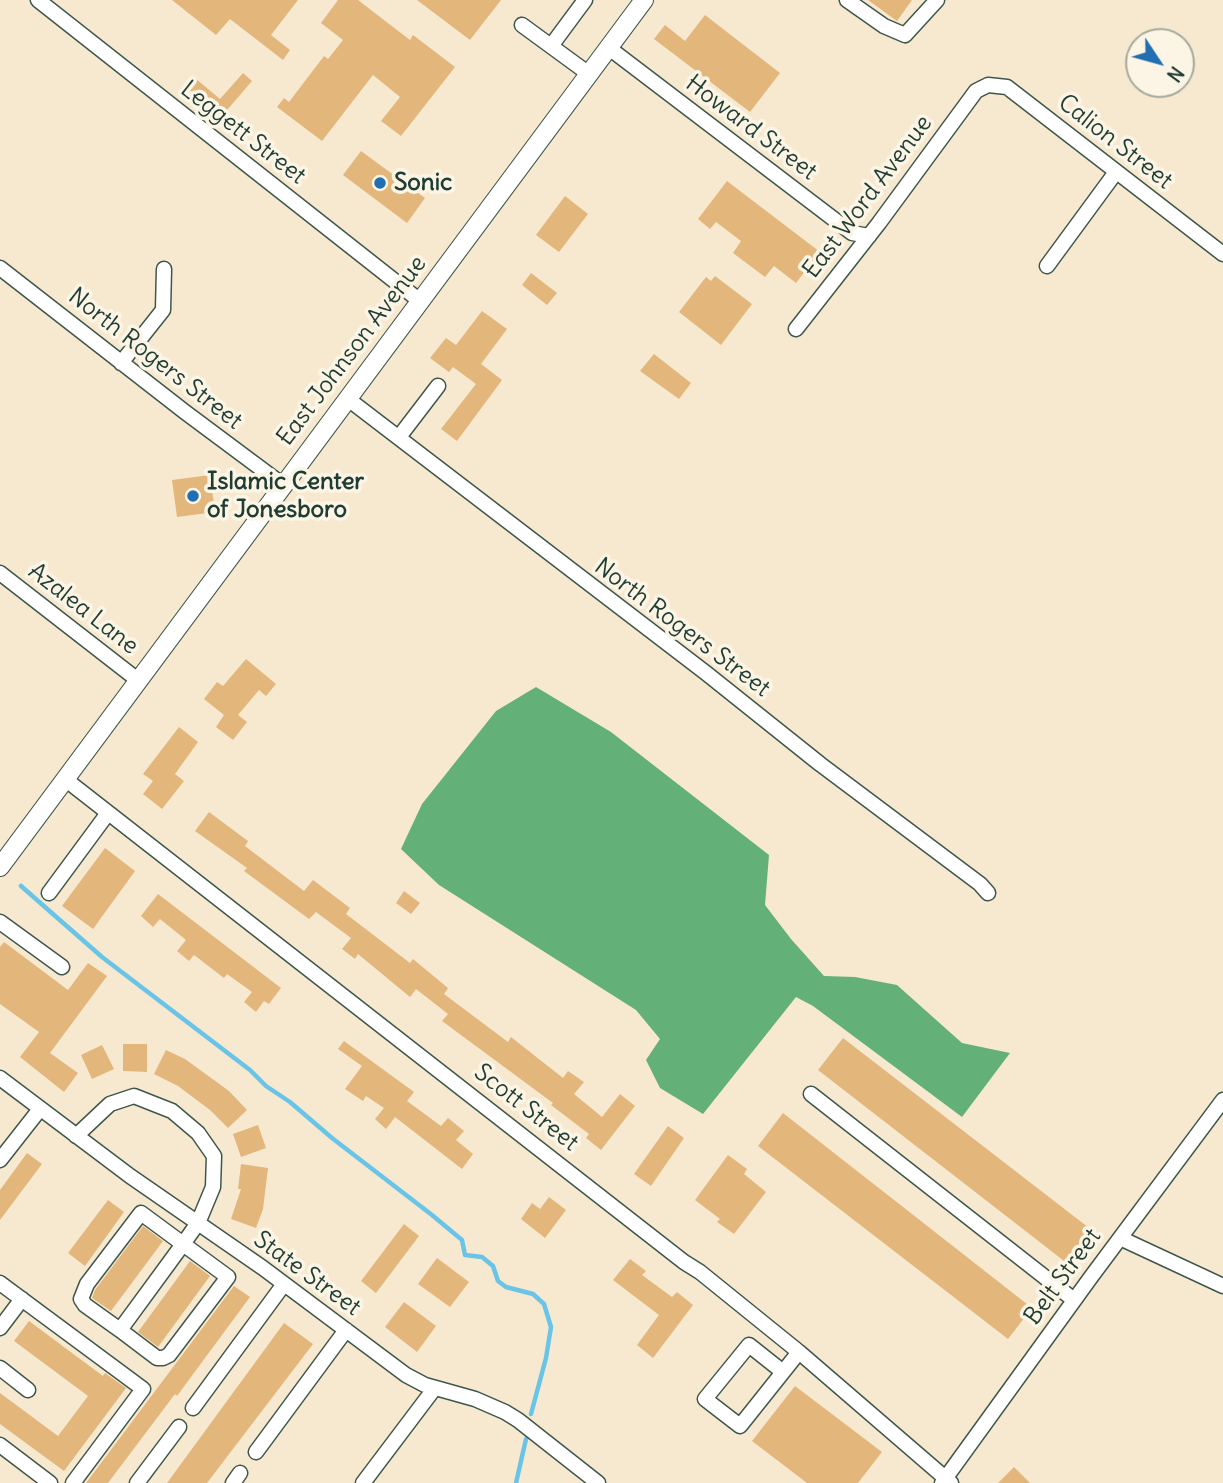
<!DOCTYPE html>
<style>
body{margin:0}
#map{position:relative;width:1223px;height:1483px;overflow:hidden;background:#f7e9d0;font-family:Delius,sans-serif}
canvas{display:block}
.north{position:absolute;left:1125px;top:28px;width:70px;height:70px;box-sizing:border-box;background:#fcf5e5;border:2px solid #a4ab9e;border-radius:50%;rotate:126deg;font-size:19px;font-weight:700;line-height:28px;text-align:center;color:#1f3d34}
.north::after{content:'';display:block;margin:auto;width:24px;height:32px;background:#1f6fb2;clip-path:polygon(50% 0,100% 100%,50% 72%,0 100%)}
</style>
<div id="map">
<canvas width="1223" height="1483"></canvas>
<div class="north">N</div>
</div>
<script>
const g = document.querySelector('canvas').getContext('2d');
g.lineJoin = 'round';
function fill(path, color) { g.fillStyle = color; g.fill(path, 'evenodd'); }
const poly = rows => new Path2D(rows.map(r => 'M' + r).join(''));
function trace(path, color, width, dash) { g.strokeStyle = color; g.lineWidth = width; g.lineCap = dash ? 'butt' : 'round'; g.setLineDash(dash || []); g.stroke(path); }
function drawText(font, color, halo, rows, align = 'center') {
  g.font = font + ' Delius,sans-serif'; g.lineWidth = 7; g.setLineDash([]); g.textBaseline = 'middle'; g.strokeStyle = halo; g.fillStyle = color; for (const [text, x, y, turn = 0] of rows) {
    g.save(); g.translate(x, y); g.rotate((+turn || 0) * Math.PI / 180); g.textAlign = isNaN(turn) ? turn : align; if (halo) g.strokeText(text, 0, 0); g.fillText(text, 0, 0); g.restore();
  }
}
const forest = poly([
 [536,687,611,732,769,855,765,905,791,939,824,976,855,977,897,985,962,1043,1010,1053,962,1117,813,1006,796,997,703,1114,660,1088,646,1060,660,1039,636,1010,439,885,401,849,422,804,496,711]
]);
const stream = poly([
 [21,886,102,957,250,1070,266,1086,290,1102,332,1138,432,1215,462,1240,465,1255,482,1257,493,1266,498,1281,506,1287,533,1294,544,1304,551,1327,546,1358,531,1414],
 [516,1483,526,1439]
]);
const building = poly([
 [172,0,298,0,271,35,290,50,283,60,230,19,216,35],
 [338,0,358,0,410,40,413,35,455,67,401,136,381,121,400,97,373,75,322,141,277,107,284,98,289,102,324,56,328,59,343,40,321,23],
 [417,0,501,0,470,40],
 [868,0,912,0,897,21],
 [705,15,780,73,750,112,654,39,665,25,685,41],
 [243,73,252,81,222,116,187,88,195,78,220,99],
 [361,151,425,198,407,223,343,175],
 [727,181,820,252,796,283,774,266,765,277,733,253,741,241,716,222,710,229,698,219],
 [565,196,588,214,559,252,536,235],
 [531,273,557,293,547,305,522,285],
 [715,276,752,304,721,345,679,312,706,277,711,281],
 [482,311,507,329,481,364,502,380,457,441,441,429,476,384,453,367,449,372,430,358,446,338,456,345],
 [654,354,691,383,679,399,640,371],
 [210,475,215,512,177,517,172,480],
 [246,659,276,684,266,696,259,690,238,715,247,722,233,740,216,727,224,715,204,699,217,682,223,686],
 [179,727,198,742,175,774,184,781,162,809,143,794,153,781,143,774],
 [209,812,248,841,245,846,304,891,313,880,350,908,346,914,410,963,413,959,448,988,444,994,508,1042,511,1037,563,1078,568,1071,584,1082,574,1094,602,1117,620,1094,635,1106,601,1150,586,1138,589,1134,551,1105,553,1103,442,1021,448,1014,416,989,410,997,358,954,355,959,342,949,351,938,316,912,309,919,244,871,247,868,195,831],
 [105,848,135,871,93,929,62,906],
 [404,891,420,903,411,914,396,903],
 [158,894,281,988,269,1004,264,1001,256,1012,244,1002,252,992,227,974,224,978,194,955,189,961,177,951,186,940,160,919,153,927,141,916],
 [4,942,68,990,88,963,107,976,50,1053,78,1073,64,1092,20,1057,39,1032,0,1004,0,947],
 [843,1038,1093,1231,1068,1264,818,1070],
 [344,1041,414,1092,407,1101,441,1126,448,1118,464,1131,456,1140,473,1154,462,1169,395,1117,386,1129,375,1119,384,1108,366,1096,363,1101,345,1089,362,1066,338,1049],
 [123,1044,147,1044,147,1072,123,1071],
 [102,1045,114,1069,92,1079,81,1055],
 [166,1050,185,1059,229,1091,247,1110,228,1128,210,1110,178,1086,154,1074],
 [783,1113,1032,1308,1008,1339,758,1146],
 [258,1125,266,1148,241,1157,233,1134],
 [668,1126,684,1138,651,1186,634,1174],
 [27,1153,42,1164,0,1220,0,1190],
 [728,1155,747,1169,744,1174,766,1192,734,1234,717,1222,720,1219,695,1200],
 [241,1164,268,1168,263,1209,256,1228,231,1219,241,1189,238,1189],
 [549,1197,566,1210,545,1238,521,1219,532,1203,540,1209],
 [108,1200,124,1212,85,1266,68,1253],
 [404,1224,419,1236,376,1293,361,1281],
 [143,1226,163,1241,111,1311,92,1298,95,1290],
 [437,1258,469,1282,450,1307,418,1284],
 [630,1259,646,1271,642,1275,672,1297,677,1292,693,1305,653,1358,637,1345,659,1315,613,1280],
 [190,1261,210,1276,158,1347,138,1332],
 [234,1286,250,1297,177,1396,175,1394,108,1483,86,1483],
 [404,1302,436,1326,417,1352,385,1327],
 [29,1321,103,1376,105,1373,126,1388,64,1471,0,1424,0,1393,58,1436,88,1396,14,1341],
 [284,1323,313,1344,207,1483,167,1483],
 [795,1386,882,1452,858,1483,807,1483,752,1441],
 [1014,1467,1030,1483,998,1483]
]);
const minor = poly([
 [38,0,420,301],
 [847,0,884,26,905,35,937,0],
 [522,25,589,74],
 [551,46,585,0],
 [609,48,852,233,869,236],
 [1047,266,1116,172],
 [0,268,185,412,283,485],
 [796,329,879,223,976,91,988,85,1007,87,1223,254],
 [121,363,163,310,164,269],
 [348,399,706,673,820,764,980,884,988,893],
 [399,437,438,386],
 [0,573,139,681],
 [65,779,684,1262,700,1272,799,1352,951,1483],
 [49,893,108,813],
 [0,922,62,967],
 [0,1078,130,1176,263,1268,406,1375,425,1385,475,1399,505,1412,518,1420,598,1483],
 [811,1094,1074,1300],
 [76,1136,110,1104,134,1096,172,1111,198,1133,214,1156,213,1187,198,1223,183,1244,120,1330,85,1305,81,1299,87,1284,141,1213,183,1244,228,1277,169,1355,163,1358,157,1358,120,1330],
 [0,1160,40,1109],
 [1120,1238,1223,1286],
 [0,1283,143,1389,73,1483],
 [0,1328,22,1299],
 [0,1368,28,1390],
 [783,1372,749,1345,705,1399,740,1426,799,1352],
 [193,1408,284,1284],
 [0,1445,50,1483],
 [256,1452,346,1330],
 [137,1483,179,1427],
 [233,1483,240,1473],
 [363,1483,434,1389],
 [942,1483,1091,1277,1223,1100]
]);
const major = poly([
 [0,867,644,0]
]);
const markers = [
 [380,183,7,"#1f6fb2"],
 [193,496,7,"#1f6fb2"]
];
const streetNames = [
 ["Howard Street",751,128,37],
 ["Leggett Street",243,133,38],
 ["Calion Street",1115,142,38],
 ["East Word Avenue",868,197,-53],
 ["East Johnson Avenue",352,351,-53],
 ["North Rogers Street",155,359,38],
 ["Azalea Lane",83,609,38],
 ["North Rogers Street",682,628,37],
 ["Scott Street",526,1108,38],
 ["State Street",307,1274,36],
 ["Belt Street",1063,1277,-54]
];
const poiNames = [
 ["Sonic",394,183],
 ["Islamic Center",207,482],
 ["of Jonesboro",207,510]
];
fill(forest, '#64b079');
trace(stream, '#69c4e7', 4.5);
fill(building, '#e3b67b');
trace(minor, '#3f574b', 17);
trace(major, '#3f574b', 20);
trace(minor, '#fff', 14);
trace(major, '#fff', 18);
for (const [x, y, r, color] of markers) { const dot = new Path2D(); dot.arc(x, y, r, 0, 2 * Math.PI); g.fillStyle = color; g.fill(dot); trace(dot, '#fcf5e5', 2.5); }
drawText('24px', '#1f3d34', '#fcf5e5', streetNames);
drawText('bold 24px', '#1f3d34', '#fcf5e5', poiNames, 'left');
</script>
